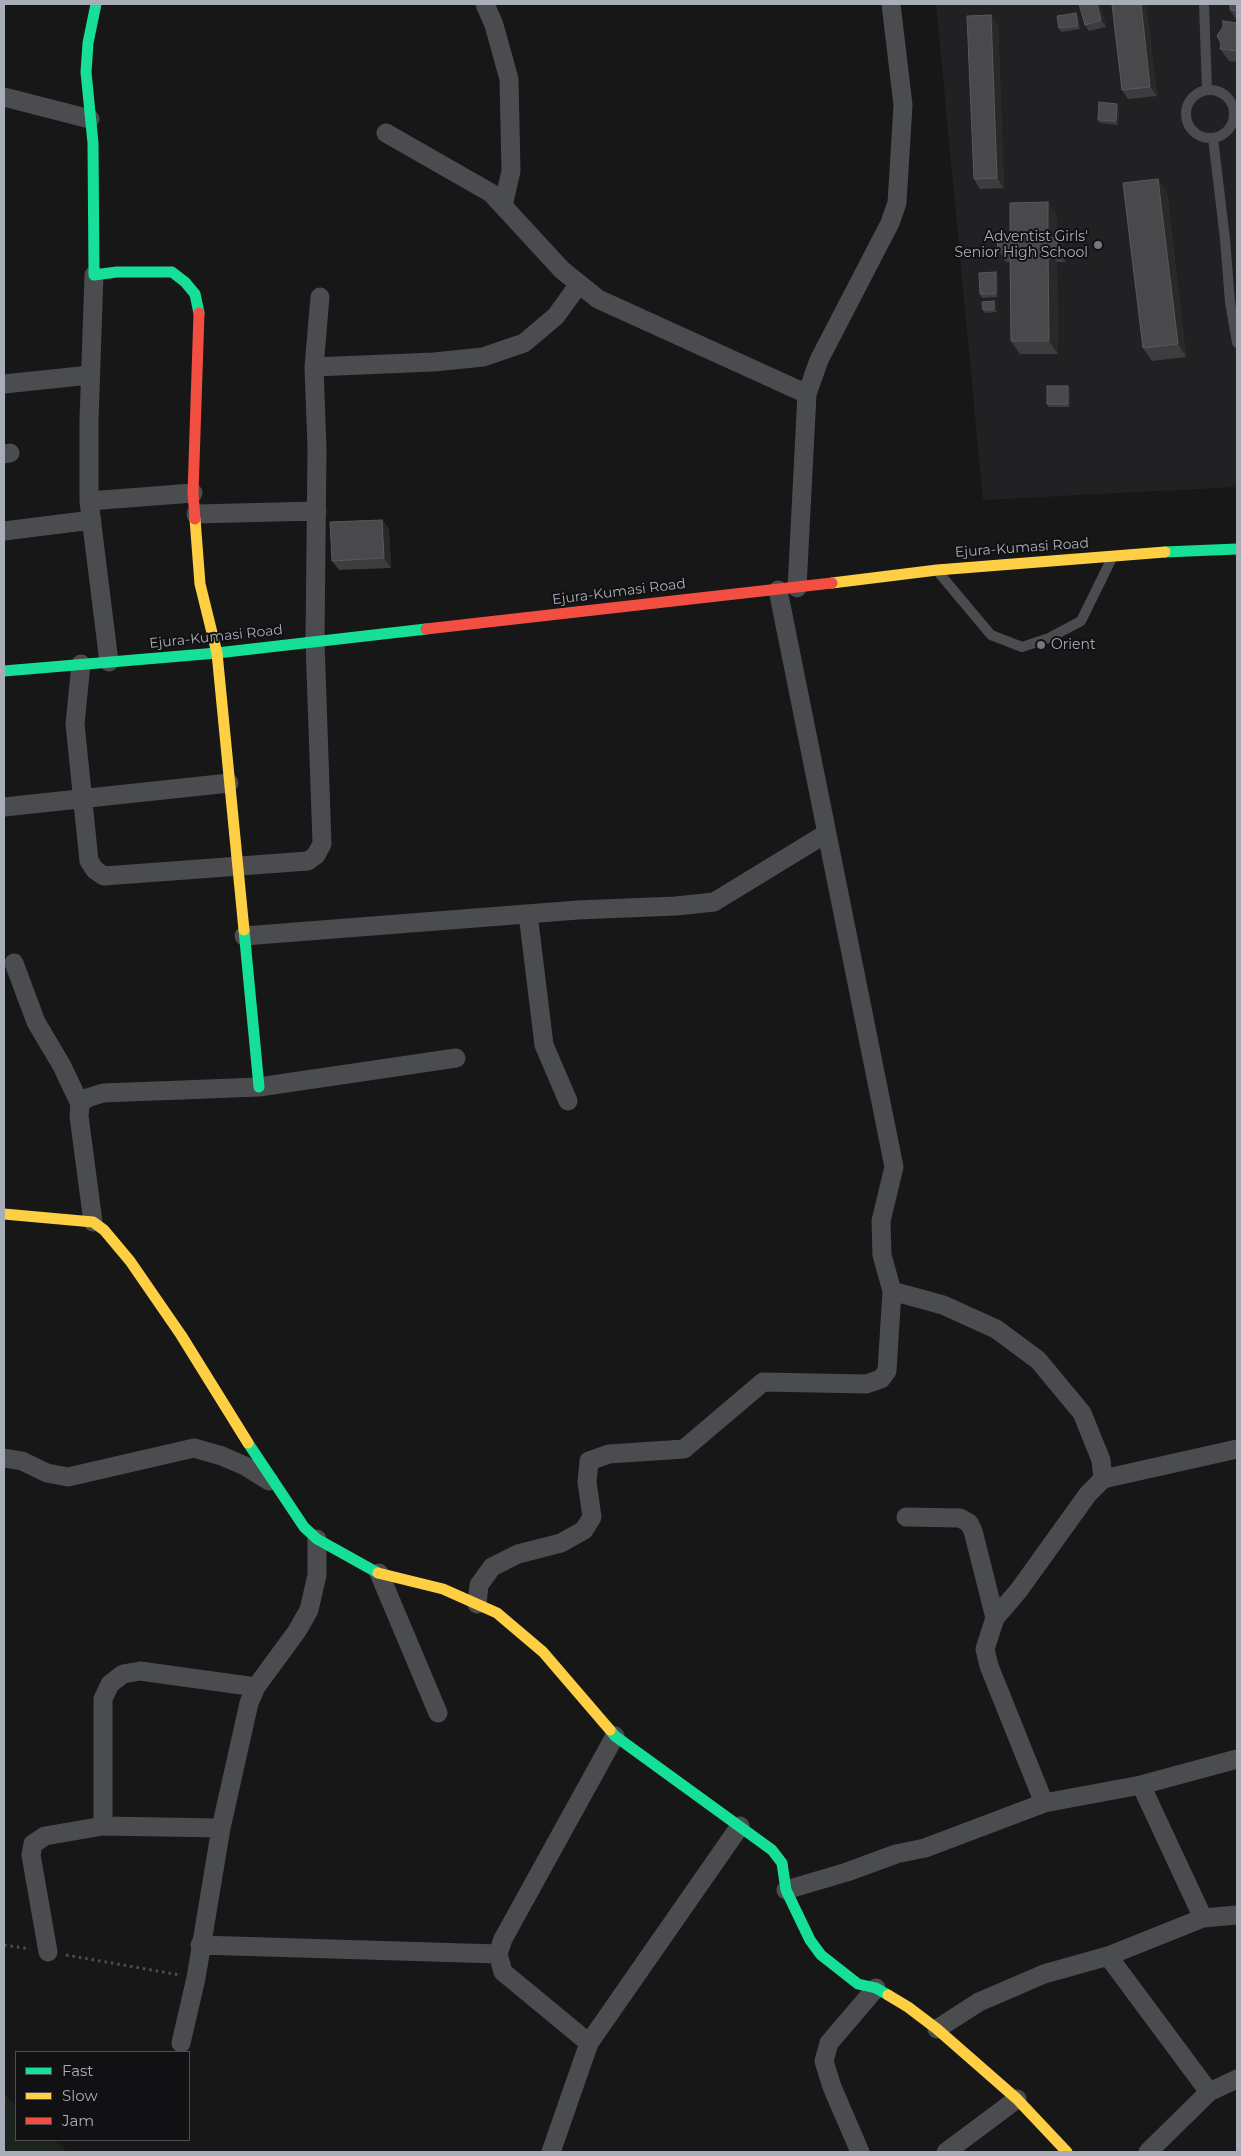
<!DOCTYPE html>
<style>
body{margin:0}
#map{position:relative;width:1241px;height:2156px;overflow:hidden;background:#171717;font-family:Montserrat,sans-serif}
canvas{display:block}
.frame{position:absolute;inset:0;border:5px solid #a8adb8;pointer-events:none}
.legend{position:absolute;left:15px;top:2051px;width:175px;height:90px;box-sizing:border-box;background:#111113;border:1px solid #4d4f55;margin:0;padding:6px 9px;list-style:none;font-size:15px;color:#a8adb8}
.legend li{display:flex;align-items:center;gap:10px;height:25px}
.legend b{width:25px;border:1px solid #4d4f55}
</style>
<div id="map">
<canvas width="1241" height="2156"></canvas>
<div class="frame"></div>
<ul class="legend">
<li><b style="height:6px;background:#16e098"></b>Fast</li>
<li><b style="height:6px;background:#ffcf43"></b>Slow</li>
<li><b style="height:6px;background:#f24e42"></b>Jam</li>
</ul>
</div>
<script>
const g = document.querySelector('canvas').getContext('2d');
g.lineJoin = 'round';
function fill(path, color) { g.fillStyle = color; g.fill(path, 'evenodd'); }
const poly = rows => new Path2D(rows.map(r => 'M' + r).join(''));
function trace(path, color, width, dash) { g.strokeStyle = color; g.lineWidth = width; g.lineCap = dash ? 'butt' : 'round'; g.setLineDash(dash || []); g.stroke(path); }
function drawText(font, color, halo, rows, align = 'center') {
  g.font = font + ' Montserrat,sans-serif'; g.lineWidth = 4; g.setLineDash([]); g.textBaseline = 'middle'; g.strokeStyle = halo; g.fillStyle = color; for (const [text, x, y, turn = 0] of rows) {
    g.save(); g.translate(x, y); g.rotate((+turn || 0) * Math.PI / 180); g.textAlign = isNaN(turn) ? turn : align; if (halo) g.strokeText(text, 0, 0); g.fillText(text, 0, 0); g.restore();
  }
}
const built = poly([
 [936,4,1237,4,1237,487,983,500]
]);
const green = poly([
 [4,2093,16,2106,16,2140,54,2140,68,2152,4,2152]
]);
const path = poly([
 [4,1945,30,1949],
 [66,1955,180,1975]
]);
const lane = poly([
 [1204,4,1207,89],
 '1186 114a24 24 0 1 1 48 0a24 24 0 1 1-48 0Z',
 [1213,138,1225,239,1230,302,1237,343],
 [939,573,991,635,1022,647,1049,638,1081,621,1111,560]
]);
const street = poly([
 [485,4,494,25,509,79,511,171,503,206],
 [4,97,90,119],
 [386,133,491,193,562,270,598,299,807,394],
 [94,275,89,420,89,501,109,662],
 [314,367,434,362,483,357,524,343,556,316,579,284],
 [4,384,90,375],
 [4,454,10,453],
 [89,501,193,493],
 [196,514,317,511],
 [4,531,92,520],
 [797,588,807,394,819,360,890,223,897,203,903,105,891,4],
 [778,590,894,1167,881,1221,882,1255,892,1291,943,1305,996,1329,1038,1360,1082,1413,1101,1460,1103,1479],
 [81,664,75,724,89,861,95,870,104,876,308,861,316,855,322,844,315,642,317,448,314,367,320,297],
 [4,807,229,783],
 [528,914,544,1045,568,1101],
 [244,936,578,910,676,906,714,902,827,833],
 [14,963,36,1022,62,1066,80,1104],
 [93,1222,79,1116,80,1104,87,1098,103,1093,259,1087,456,1058],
 [4,1458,22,1461,47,1473,68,1477,194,1448,222,1456,245,1466,269,1481],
 [906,1517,960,1518,969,1523,973,1531,995,1618],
 [379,1573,438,1713],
 [477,1604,479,1585,492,1567,518,1554,561,1543,584,1530,592,1517,587,1482,589,1461,609,1454,684,1449,763,1382,866,1384,881,1379,887,1371,892,1291],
 [1141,1785,1203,1918],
 [1044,1803,989,1666,985,1649,995,1618,1019,1590,1088,1494,1103,1479,1237,1449],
 [103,1826,103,1699,110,1684,123,1674,140,1671,256,1687],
 [786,1890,847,1872,896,1854,925,1848,1044,1803,1141,1785,1237,1759],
 [200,1945,498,1954],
 [48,1952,31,1855,33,1844,45,1836,103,1826,221,1828],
 [1108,1956,1203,1918,1237,1915],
 [937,2029,979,2002,1044,1974,1108,1956,1209,2092],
 [181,2043,196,1978,221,1828,249,1703,256,1687,297,1631,309,1610,317,1575,317,1539],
 [589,2043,503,1972,498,1954,503,1939,615,1736],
 [551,2152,589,2043,740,1826],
 [860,2152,832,2087,824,2061,829,2043,876,1988],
 [946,2152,1017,2099],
 [1148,2152,1209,2092,1237,2079]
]);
const fast = poly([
 [96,4,88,43,86,72,93,143,94,275,117,272,172,272,185,282,195,294,199,313],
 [1165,552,1237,549],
 [4,671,217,653,426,629],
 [244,930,259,1087],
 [248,1443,304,1527,317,1539,378,1573],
 [610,1730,615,1736,772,1850,782,1863,786,1890,810,1940,821,1955,858,1984,876,1988,888,1995]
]);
const slow = poly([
 [195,519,200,584,217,653,244,930],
 [832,583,937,570,1165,552],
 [4,1214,93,1222,104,1230,130,1261,181,1335,248,1443],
 [378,1573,443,1589,497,1613,543,1652,610,1730],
 [888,1995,908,2007,937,2029,1017,2099,1067,2152]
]);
const jam = poly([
 [195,519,193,493,199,313],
 [426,629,832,583]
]);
const wall = poly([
 [1100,4,1106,27,1089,31,1085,25],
 [1112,4,1146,4,1157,96,1128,99,1122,90],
 [1237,4,1237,21,1230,10],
 [1078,16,1080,29,1061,32,1059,28],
 [1237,23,1237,62,1229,61,1220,49],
 [998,25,1004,188,980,189,974,179],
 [1117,104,1119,107,1118,125,1100,123,1098,120],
 [1167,192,1186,357,1152,361,1143,348],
 [1057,215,1057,238,1066,250,1066,262,1057,262,1058,354,1020,354,1011,341,1010,262,1006,262,998,250],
 [996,272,998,276,998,297,982,298,980,294],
 [994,301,996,304,997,312,985,313,983,310],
 [1068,386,1070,389,1070,407,1049,407,1047,404],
 [382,520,389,529,391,568,339,570,332,561]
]);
const shadedWall = poly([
 [1097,4,1100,4,1106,27,1101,20],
 [1141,4,1146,4,1157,96,1150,87],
 [1076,13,1078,16,1080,29,1078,26],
 [991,15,998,25,1004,188,997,178],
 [1117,104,1119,107,1118,125,1116,121],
 [1158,179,1167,192,1186,357,1178,344],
 [1048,202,1057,215,1057,238,1066,250,1066,262,1048,238],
 [1048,249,1057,262,1058,354,1049,341],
 [996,272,998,276,998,297,996,294],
 [994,301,996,304,997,312,994,309],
 [1068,386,1070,389,1070,407,1068,404],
 [382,520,389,529,391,568,384,558]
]);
const building = poly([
 [1079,4,1097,4,1101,20,1085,25,1079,4],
 [1112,4,1141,4,1150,87,1122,90,1112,4],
 [1230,4,1237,4,1237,11,1230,10,1230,4],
 [1076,13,1078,26,1059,28,1057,16,1076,13],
 [991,15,997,178,974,179,967,16,991,15],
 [1223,21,1237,23,1237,51,1220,49,1221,43,1217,36,1223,27,1223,21],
 [1099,102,1117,104,1116,121,1098,120,1099,102],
 [1158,179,1178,344,1143,348,1123,183,1158,179],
 [1048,202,1048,238,1057,238,1057,250,1048,249,1049,341,1011,341,1010,249,998,250,997,239,1010,239,1010,203,1048,202],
 [996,272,996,294,980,294,979,273,996,272],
 [994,301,994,309,983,310,982,302,994,301],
 [1047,386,1068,386,1068,404,1047,404,1047,386],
 [382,520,384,558,332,561,330,522,382,520]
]);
const markers = [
 [1098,245,5,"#757880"],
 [1041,645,5,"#757880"]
];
const poiNames = [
 ["Adventist Girls'",1088,237],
 ["Senior High School",1088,253],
 ["Orient",1051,645,"left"]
];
const streetNames = [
 ["Ejura-Kumasi Road",1022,548,-4],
 ["Ejura-Kumasi Road",619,592,-7],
 ["Ejura-Kumasi Road",216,637,-6]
];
fill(built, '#212123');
fill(green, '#1d241e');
trace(path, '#4d4e52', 3, [2.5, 4]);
trace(lane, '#4b4c50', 10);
trace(street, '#4b4c50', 19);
trace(fast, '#16e098', 11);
trace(slow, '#ffcf43', 11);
trace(jam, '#f24e42', 11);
fill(wall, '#3d3d3f');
fill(shadedWall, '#29292a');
fill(building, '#49494c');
trace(building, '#58595d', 1);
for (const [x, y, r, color] of markers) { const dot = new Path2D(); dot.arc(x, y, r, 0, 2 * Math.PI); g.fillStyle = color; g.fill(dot); trace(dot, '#111113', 2); }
drawText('14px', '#a8adb8', '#111113', poiNames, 'right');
drawText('14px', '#a8adb8', '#111113', streetNames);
</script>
